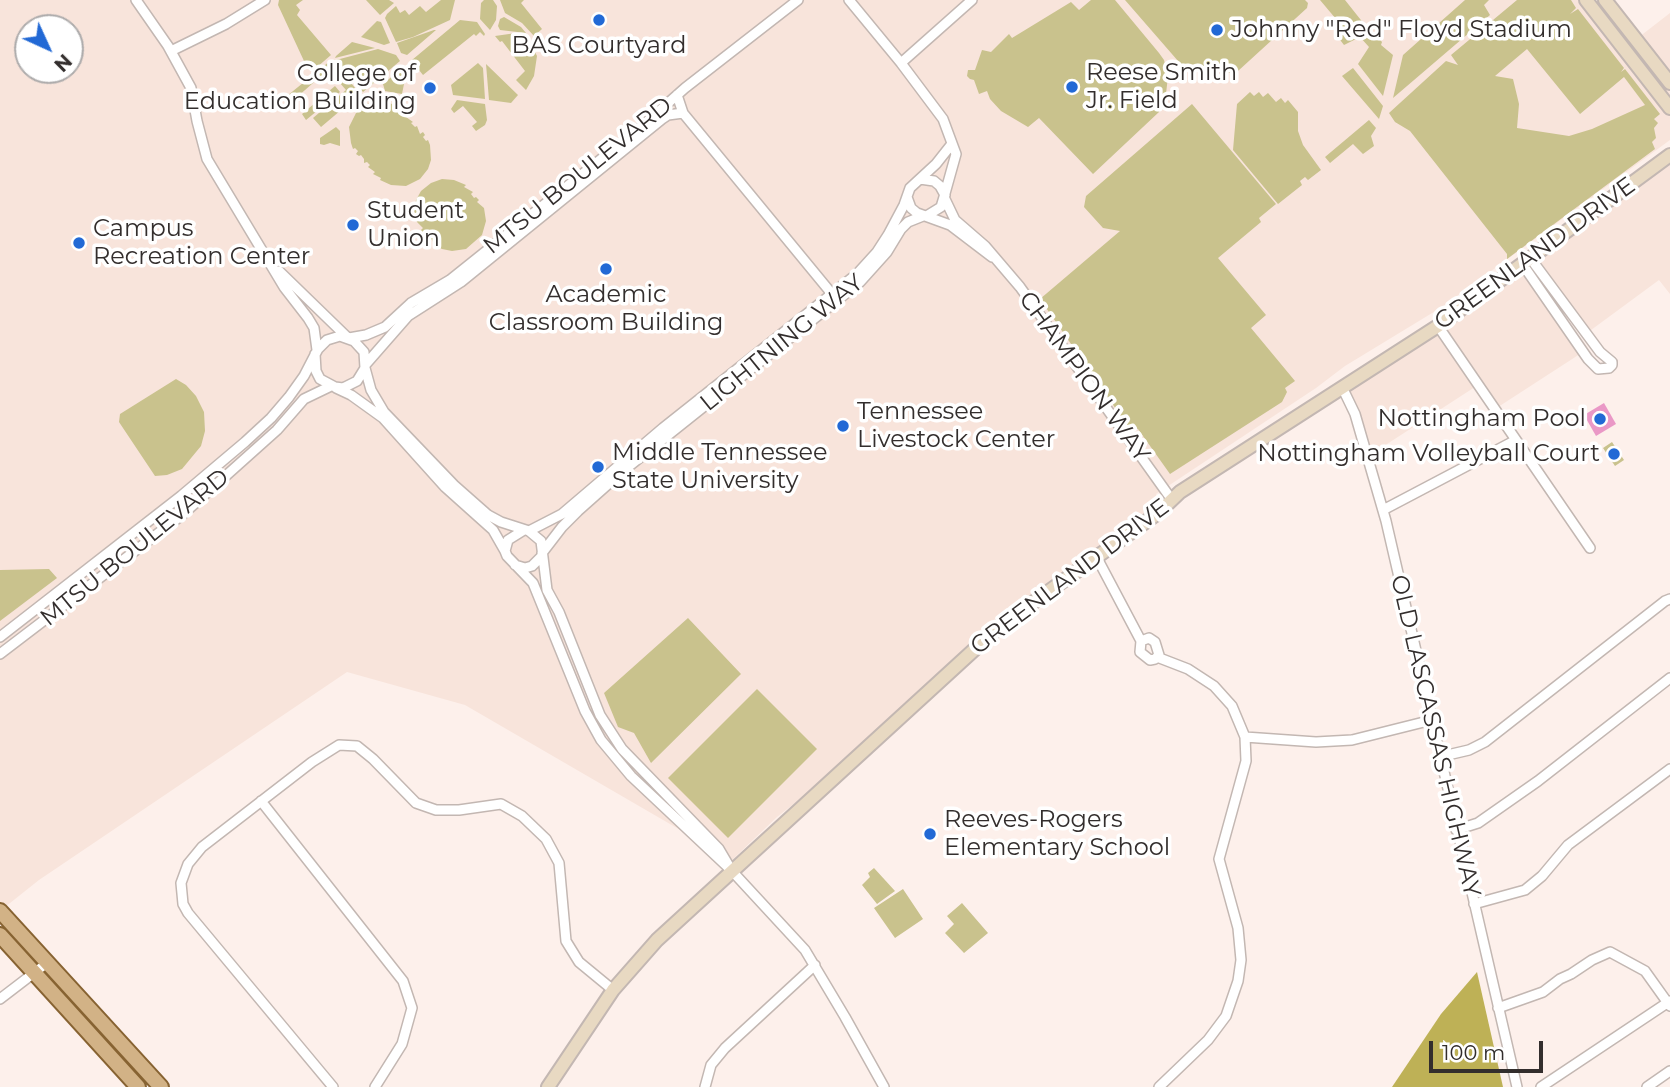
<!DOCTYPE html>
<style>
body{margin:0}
#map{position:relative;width:1670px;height:1087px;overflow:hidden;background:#fdf0eb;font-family:Montserrat,sans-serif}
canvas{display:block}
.north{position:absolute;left:14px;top:14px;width:70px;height:70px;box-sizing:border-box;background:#fff;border:2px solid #adabab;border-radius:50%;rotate:135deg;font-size:19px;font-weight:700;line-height:28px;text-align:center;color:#332e2d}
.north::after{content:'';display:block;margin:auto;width:24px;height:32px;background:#2269d5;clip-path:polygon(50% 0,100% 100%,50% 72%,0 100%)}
.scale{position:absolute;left:1429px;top:1041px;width:114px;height:32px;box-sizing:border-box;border:4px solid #332e2d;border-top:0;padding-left:9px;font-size:21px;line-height:24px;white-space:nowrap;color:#332e2d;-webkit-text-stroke:5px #fff;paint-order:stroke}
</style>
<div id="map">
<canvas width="1670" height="1087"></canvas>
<div class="north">N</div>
<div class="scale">100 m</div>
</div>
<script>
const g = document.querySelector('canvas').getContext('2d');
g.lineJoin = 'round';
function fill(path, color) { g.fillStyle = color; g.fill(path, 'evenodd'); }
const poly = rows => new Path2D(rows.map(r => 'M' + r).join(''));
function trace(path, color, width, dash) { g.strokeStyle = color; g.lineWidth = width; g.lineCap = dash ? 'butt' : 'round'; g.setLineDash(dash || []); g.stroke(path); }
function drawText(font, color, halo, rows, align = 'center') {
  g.font = font + ' Montserrat,sans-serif'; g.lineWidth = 7; g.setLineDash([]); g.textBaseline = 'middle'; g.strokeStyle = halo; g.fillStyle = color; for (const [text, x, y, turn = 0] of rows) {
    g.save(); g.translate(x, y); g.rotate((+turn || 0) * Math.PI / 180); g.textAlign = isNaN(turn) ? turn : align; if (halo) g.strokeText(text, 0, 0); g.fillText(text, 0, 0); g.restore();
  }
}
const built = poly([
 [0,0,1582,0,1621,51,1670,13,1670,140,1442,307,1345,366,1316,388,1156,494,1158,501,1154,509,998,619,809,792,777,817,732,860,465,705,347,672,39,880,0,911],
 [28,28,70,28,70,70,28,70],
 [1670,155,1670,294,1659,280,1587,333,1566,307,1557,314,1583,352,1495,409,1478,385,1367,457,1342,387]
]);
const green = poly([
 [279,0,303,0,296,5,300,10,297,15,331,55,316,68,304,61,278,5],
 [366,0,389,0,394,3,380,15],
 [441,0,455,0,450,20,413,37,396,42,385,18,387,14,396,6,400,13,405,10,409,15,420,6,426,12],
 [484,0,493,0,497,6,496,20,490,30,480,19,481,3],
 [500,0,524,0,521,3,542,29,534,36,522,23,505,13],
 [1091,0,1115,0,1159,53,1164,60,1168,76,1166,94,1159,112,1093,174,1039,118,1028,127,1001,111,990,99,987,91,979,94,974,80,970,79,967,76,968,70,975,70,982,50,991,52,1009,34,1012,38,1071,2,1079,10],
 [1125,0,1305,0,1308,3,1307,8,1238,71,1233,73,1185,69],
 [1320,0,1345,0,1372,34,1374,33,1382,42,1381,45,1393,55,1383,96,1358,64,1369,47,1360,37,1344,45,1334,32,1341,25],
 [1465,0,1489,0,1484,5,1490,15,1393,98,1403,55],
 [1517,0,1571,0,1576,8,1570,14,1578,9,1624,68,1621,72,1625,69,1660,114,1654,119,1658,123,1654,128,1656,138,1652,142,1655,149,1507,259,1507,254,1410,131,1395,122,1389,113,1446,61,1458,65,1451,55],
 [1527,49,1580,114,1624,77,1645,105,1592,129,1569,136,1517,128,1519,104,1513,79,1495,76],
 [504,17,521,27,526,33,500,30,498,26,500,19],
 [460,20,477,22,485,34,484,36,480,32,476,36,474,34,423,75,415,65,411,66,412,60],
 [377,21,381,22,390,43,384,45,361,37],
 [434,30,436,30,407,55,401,53,397,43],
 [516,33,530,42,537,56,534,76,526,90,516,80,525,71,502,41,500,42,495,36],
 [352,42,375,48,335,58,336,56],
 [378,49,396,55,400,61,363,92,336,60],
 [330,61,341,71,334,76,328,70,297,97,293,93,282,100],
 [478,63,483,68,485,99,453,95,451,85],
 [486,64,518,95,511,103,489,100],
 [402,68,407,69,410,74,404,84,402,94,385,91,383,84],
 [1353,68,1383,106,1379,119,1342,76],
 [347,78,360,94,321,127,313,118,346,90,340,83],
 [335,86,340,92,306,120,302,114],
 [1250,92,1254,96,1259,92,1263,97,1268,93,1276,102,1281,98,1285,103,1288,100,1298,112,1298,131,1303,145,1321,170,1308,180,1305,177,1300,181,1302,185,1278,204,1233,150,1237,104],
 [382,100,402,108,400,110,404,114,406,112,408,115,406,117,413,122,411,123,415,127,417,126,420,134,423,132,425,135,423,137,426,141,428,140,430,145,431,160,428,169,420,179,406,186,391,185,380,180,381,178,373,174,375,172,368,167,370,165,367,162,364,163,364,159,361,155,359,156,356,154,358,151,355,148,353,149,351,143,349,127,356,113,367,104],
 [457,100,485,104,487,120,485,125,476,131,472,126,477,122,463,106,454,113,451,109],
 [1192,104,1276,204,1259,218,1261,222,1218,258,1266,315,1251,328,1295,381,1285,388,1287,392,1282,402,1170,474,1138,429,1129,428,1040,299,1120,231,1103,228,1084,207,1086,196],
 [1369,120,1376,128,1371,136,1374,146,1363,154,1353,144,1330,163,1325,157],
 [336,127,340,131,340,146,330,143,324,145,320,144,320,138],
 [442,179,454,180,466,185,464,187,473,192,471,194,474,198,476,197,479,200,477,202,484,208,486,221,482,235,466,249,452,251,442,249,434,245,432,239,430,241,427,238,429,236,426,232,424,234,421,230,423,228,417,222,414,210,416,200,421,191,431,183],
 [176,379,186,385,196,396,204,412,205,431,201,446,182,469,167,475,155,476,119,422,120,414],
 [1612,442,1624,460,1615,466,1603,448],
 [49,569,57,578,0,621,0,570],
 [688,618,741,674,651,763,634,733,618,727,604,693],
 [757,689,817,749,728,838,668,778],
 [874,868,895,891,877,904,862,885,870,877,868,873],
 [903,889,923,919,895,938,874,908],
 [962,903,988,933,964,953,945,933,954,924,947,916]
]);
const forest = poly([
 [1477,972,1503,1087,1392,1087,1441,1014]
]);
const water = poly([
 [1604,403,1616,424,1596,436,1584,415]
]);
const street = poly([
 [136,0,168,46,191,88,197,121,207,159,284,287,308,318,314,328,317,350],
 [849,0,901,63,943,119,956,154,944,197,955,220,985,246,1020,287,1172,500],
 [171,51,226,24,265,0],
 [901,63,972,0],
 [677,95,683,113,832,294],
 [920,179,934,181,940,186,945,195],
 [907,197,911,208,917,213,950,225,992,257],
 [928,215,941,207,944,197],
 [1523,265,1588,359,1598,369,1609,368,1612,365,1612,362,1600,352,1531,259],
 [279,271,347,337],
 [1438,326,1590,548],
 [349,338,366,335,385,327,411,303,450,280,640,128,685,88,798,0],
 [366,364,408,316,461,282,662,119,668,115,683,113],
 [365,368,371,390,384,412,454,485,488,515,501,522,529,531,541,541,547,590,559,612,600,715,622,749,719,849,729,866],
 [1342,387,1355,414,1386,521,1517,1087],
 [336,388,351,395,383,418,445,487,493,530,505,551],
 [1383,510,1516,440],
 [524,530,508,540,505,551,507,556,533,583,585,711,601,740,631,776,732,871,805,950,845,1017,884,1087],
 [529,531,562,514,663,428,857,274,877,252,888,235,904,205,910,188,936,164,951,145],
 [542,553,562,527,578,511,623,471,860,282,887,252,901,229,908,222,923,216],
 [1096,556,1141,641,1140,652,1150,660,1155,659,1159,655,1155,642,1149,638,1141,641],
 [515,565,525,568,532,566,542,556],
 [0,637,181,496,245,442,271,418,289,397,304,376,318,349,327,340,340,336,354,341,364,352,365,368,357,381,343,388,335,387,320,379,316,371,315,354],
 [0,654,182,515,277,430,304,399,331,386],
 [1157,657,1188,669,1214,686,1232,706,1245,737,1246,761,1219,859,1238,928,1241,960,1238,981,1226,1016,1208,1040,1159,1087],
 [1245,737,1316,742,1352,740,1432,720],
 [1439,757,1469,750,1485,742,1665,601,1670,599],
 [261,801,403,981,412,1008,402,1044,375,1087],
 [1456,830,1478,823,1538,781,1670,678],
 [1474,904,1525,890,1542,876,1568,845,1670,769],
 [0,999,47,963],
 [1498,1008,1543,992,1560,979,1571,974,1592,960,1610,952,1645,971,1670,1006],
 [333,1087,188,913,183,904,181,883,188,864,202,847,312,762,339,745,357,746,373,759,416,803,436,810,459,810,501,804,522,816,546,839,559,863,566,941,579,962,613,990],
 [705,1087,711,1065,725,1048,815,965],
 [1541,1087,1670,1001],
 [1647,1087,1670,1071]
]);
const secondary = poly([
 [1586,0,1670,108],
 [1605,0,1670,83],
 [548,1087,613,990,657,940,999,627,1158,513,1180,492,1438,326,1670,155]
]);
const primary = poly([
 [0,911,161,1087],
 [0,935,138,1087]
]);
const markers = [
 [599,20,7,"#2269d5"],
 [1217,30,7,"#2269d5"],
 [1072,87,7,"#2269d5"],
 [430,88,7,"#2269d5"],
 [353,225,7,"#2269d5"],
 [79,243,7,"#2269d5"],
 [606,269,7,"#2269d5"],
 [1600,419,7,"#2269d5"],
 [843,426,7,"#2269d5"],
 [1614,454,7,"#2269d5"],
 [598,467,7,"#2269d5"],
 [930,834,7,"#2269d5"]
];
const poiNames = [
 ["Johnny \"Red\" Floyd Stadium",1231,30],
 ["BAS Courtyard",599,46,"center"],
 ["Reese Smith",1086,73],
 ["Jr. Field",1086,101],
 ["College of",416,74,"right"],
 ["Education Building",416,102,"right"],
 ["Student",367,211],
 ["Union",367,239],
 ["Campus",93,229],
 ["Recreation Center",93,257],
 ["Academic",606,295,"center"],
 ["Classroom Building",606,323,"center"],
 ["Tennessee",857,412],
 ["Livestock Center",857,440],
 ["Nottingham Pool",1586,419,"right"],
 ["Middle Tennessee",612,453],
 ["State University",612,481],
 ["Nottingham Volleyball Court",1600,454,"right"],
 ["Reeves-Rogers",944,820],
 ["Elementary School",944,848]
];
const streetNames = [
 ["MTSU BOULEVARD",578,176,-39],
 ["GREENLAND DRIVE",1535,254,-36],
 ["LIGHTNING WAY",782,343,-39],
 ["CHAMPION WAY",1084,377,54],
 ["MTSU BOULEVARD",135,548,-39],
 ["GREENLAND DRIVE",1070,577,-37],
 ["OLD LASCASSAS HIGHWAY",1435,736,77]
];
fill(built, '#f8e4db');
fill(green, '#c9c28d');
fill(forest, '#beb156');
fill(water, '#ea98c6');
trace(street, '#c3b7b2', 12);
trace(secondary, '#c3b7b2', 16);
trace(primary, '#876332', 18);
trace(street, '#fff', 9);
trace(secondary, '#e8d9c2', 12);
trace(primary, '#d2b286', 14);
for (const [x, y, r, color] of markers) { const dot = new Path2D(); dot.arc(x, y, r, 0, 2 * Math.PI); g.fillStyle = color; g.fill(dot); trace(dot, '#fff', 2.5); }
drawText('24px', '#332e2d', '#fff', poiNames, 'left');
drawText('24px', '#332e2d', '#fff', streetNames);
</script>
